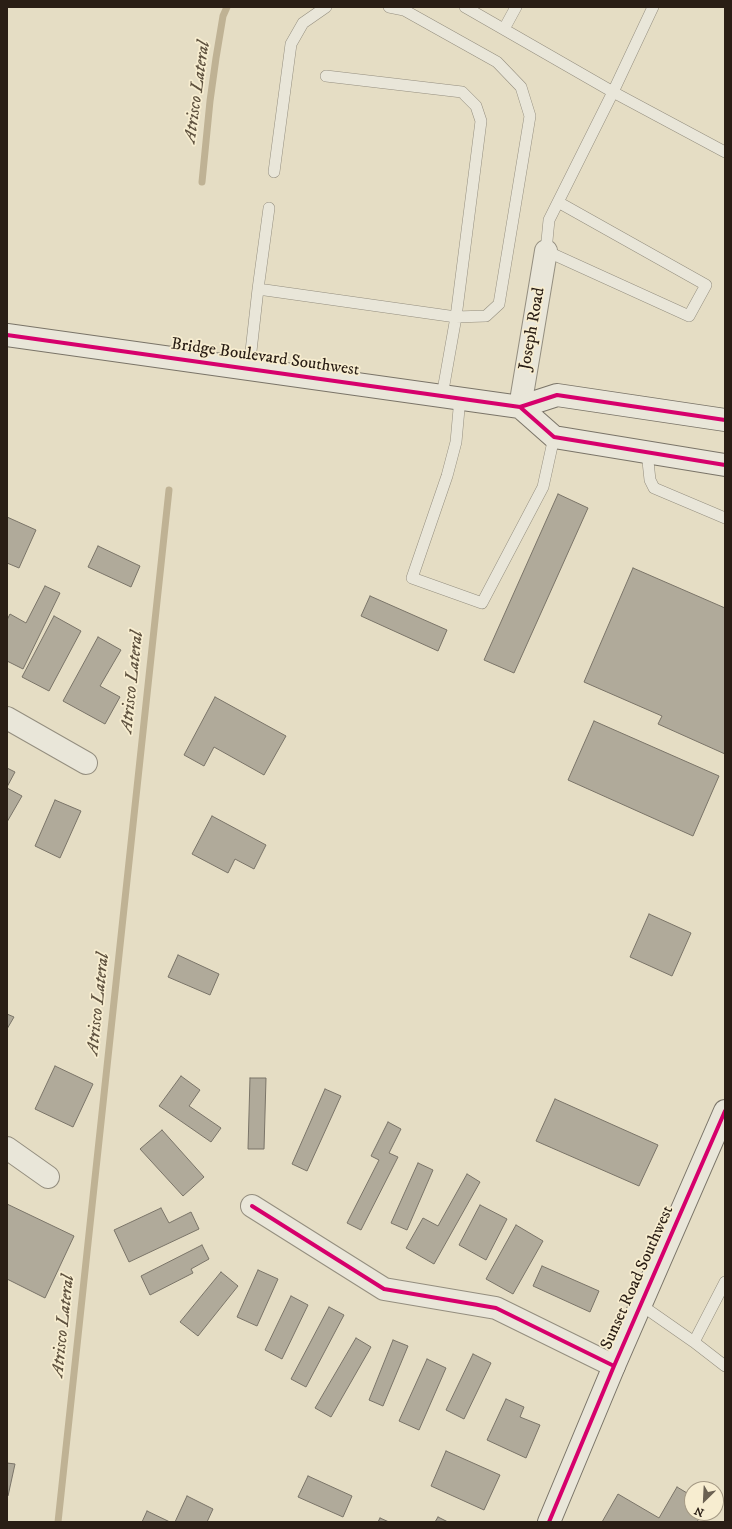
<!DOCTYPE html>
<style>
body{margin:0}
#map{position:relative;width:732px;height:1529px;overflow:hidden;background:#e5ddc4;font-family:"IM FELL DW Pica",serif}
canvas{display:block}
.frame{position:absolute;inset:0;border:8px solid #2a1e15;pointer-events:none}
.north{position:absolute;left:684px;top:1481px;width:40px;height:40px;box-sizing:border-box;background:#f7edd0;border:1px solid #a59a85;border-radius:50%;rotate:204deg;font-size:11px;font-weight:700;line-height:16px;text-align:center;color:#2a1e15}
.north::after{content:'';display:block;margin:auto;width:14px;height:18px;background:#6b6152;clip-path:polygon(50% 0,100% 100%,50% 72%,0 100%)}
</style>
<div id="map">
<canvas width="732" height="1529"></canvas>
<div class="frame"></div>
<div class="north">N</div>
</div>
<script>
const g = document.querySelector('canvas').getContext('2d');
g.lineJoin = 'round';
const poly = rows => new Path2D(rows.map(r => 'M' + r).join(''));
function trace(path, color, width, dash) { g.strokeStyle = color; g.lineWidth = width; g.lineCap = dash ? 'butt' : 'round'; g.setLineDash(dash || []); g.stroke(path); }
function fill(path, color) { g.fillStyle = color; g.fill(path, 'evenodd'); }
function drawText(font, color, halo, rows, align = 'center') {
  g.font = font + ' "IM FELL DW Pica",serif'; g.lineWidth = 3.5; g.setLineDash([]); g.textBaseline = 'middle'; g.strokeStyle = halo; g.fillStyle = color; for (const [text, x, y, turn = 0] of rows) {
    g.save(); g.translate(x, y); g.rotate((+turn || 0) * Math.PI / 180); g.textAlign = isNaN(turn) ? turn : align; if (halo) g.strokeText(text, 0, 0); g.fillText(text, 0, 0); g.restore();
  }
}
const stream = poly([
 [202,182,210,101,216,58,223,16,227,7],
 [58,1522,169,490]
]);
const building = poly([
 [558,494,588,508,514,673,484,660,558,494],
 [7,517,36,530,19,568,7,563,7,517],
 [98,546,140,566,131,587,88,567,98,546],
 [633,568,725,608,725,754,658,724,662,716,584,682,633,568],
 [45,586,60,593,23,669,7,661,7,620,10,614,26,623,45,586],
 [370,596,447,630,438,651,361,616,370,596],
 [54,616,81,631,49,691,22,677,54,616],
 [98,637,121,650,100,686,120,697,105,724,63,701,98,637],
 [215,697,286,736,264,775,214,747,204,766,184,755,215,697],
 [594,721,719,776,693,836,568,780,594,721],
 [7,768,15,772,7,787,7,768],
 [7,788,22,796,7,822,7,788],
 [55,800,81,811,60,858,35,846,55,800],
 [212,816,266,845,254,869,235,859,228,873,192,854,212,816],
 [649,914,691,933,672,976,630,957,649,914],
 [178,955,219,974,210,995,168,977,178,955],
 [7,1014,14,1017,7,1029,7,1014],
 [55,1066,93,1084,73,1127,35,1109,55,1066],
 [181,1076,200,1090,189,1106,221,1128,211,1142,159,1106,181,1076],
 [250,1078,266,1078,264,1149,248,1149,250,1078],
 [325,1089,341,1096,307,1171,292,1164,325,1089],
 [555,1099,658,1145,639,1186,536,1141,555,1099],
 [388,1122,401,1129,389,1153,398,1157,361,1230,347,1223,379,1160,371,1156,388,1122],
 [162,1130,204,1177,183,1196,140,1149,162,1130],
 [418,1163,433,1170,407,1230,391,1223,418,1163],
 [467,1174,480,1182,434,1264,406,1248,423,1218,438,1226,467,1174],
 [7,1204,74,1236,45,1298,7,1279,7,1204],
 [480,1205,507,1219,486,1260,459,1245,480,1205],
 [161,1208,169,1223,191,1212,199,1229,129,1262,114,1230,161,1208],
 [516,1225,543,1241,513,1294,486,1279,516,1225],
 [202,1245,209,1259,191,1269,193,1273,150,1295,141,1276,202,1245],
 [542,1266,599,1291,590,1312,533,1286,542,1266],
 [258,1270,278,1279,257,1326,237,1317,258,1270],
 [221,1272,238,1286,198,1336,180,1322,221,1272],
 [291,1296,308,1305,282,1359,265,1350,291,1296],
 [329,1307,344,1315,306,1387,291,1379,329,1307],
 [356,1338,371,1347,331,1417,315,1408,356,1338],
 [393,1340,408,1346,383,1406,369,1400,393,1340],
 [473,1354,491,1363,464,1419,446,1410,473,1354],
 [427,1359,446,1368,419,1430,399,1421,427,1359],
 [506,1399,524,1407,520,1417,540,1425,526,1458,487,1440,506,1399],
 [446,1451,500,1475,484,1510,431,1486,446,1451],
 [7,1463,15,1464,8,1496,7,1496,7,1463],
 [308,1476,352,1496,343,1517,298,1497,308,1476],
 [677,1487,692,1496,692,1513,702,1513,697,1522,602,1522,618,1494,659,1518,677,1487],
 [187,1496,213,1509,207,1522,175,1522,187,1496],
 [147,1511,170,1522,142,1522,147,1511],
 [438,1517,448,1522,435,1522,438,1517],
 [380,1518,389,1522,378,1522,380,1518]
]);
const lane = poly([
 [465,7,613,92,549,220,546,251,689,316,706,285,558,202],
 [653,7,613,92,725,152],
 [504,29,516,7],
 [326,76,462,92,476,106,481,121,456,317,486,316,499,304,530,116,521,87,497,62,404,10,389,7],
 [274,172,291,44,303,23,326,7],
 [258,289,269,208],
 [249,369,258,289,456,317,442,396],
 [460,398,456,442,447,476,412,578,482,603,543,487,554,437],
 [647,452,650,480,654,488,725,518],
 [641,1305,694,1342,725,1282],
 [694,1342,725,1366]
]);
const street = poly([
 [520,407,546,251],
 [7,718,86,763],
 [7,1148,48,1177],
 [252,1206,384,1289,496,1308,614,1366]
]);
const secondary = poly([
 [7,335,520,407,557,395,725,420],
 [520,407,554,437,725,465],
 [549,1522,614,1366,725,1111]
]);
const cycleway = poly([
 [7,335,520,407,557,395,725,420],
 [520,407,554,437,725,465],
 [252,1206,384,1289,496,1308,614,1366],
 [549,1522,614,1366,725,1111]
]);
const streetNames = [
 ["Joseph Road",533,329,-80],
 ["Bridge Boulevard Southwest",265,358,8],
 ["Sunset Road Southwest",638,1278,-66]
];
const waterNames = [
 ["Atrisco Lateral",198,92,-82],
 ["Atrisco Lateral",133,682,-84],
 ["Atrisco Lateral",99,1004,-84],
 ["Atrisco Lateral",64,1326,-84]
];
trace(stream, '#bfb294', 7);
fill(building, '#b0aa9a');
trace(building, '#7a7468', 1);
trace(lane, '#948e7f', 12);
trace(street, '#948e7f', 24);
trace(secondary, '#7a7468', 24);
trace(lane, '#e9e6d9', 11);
trace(street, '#e9e6d9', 22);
trace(secondary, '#e9e6d9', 22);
trace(cycleway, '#d6006c', 4);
drawText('17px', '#2a1e15', '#f7edd0', streetNames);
drawText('italic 18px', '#5f523f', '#f7edd0', waterNames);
</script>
